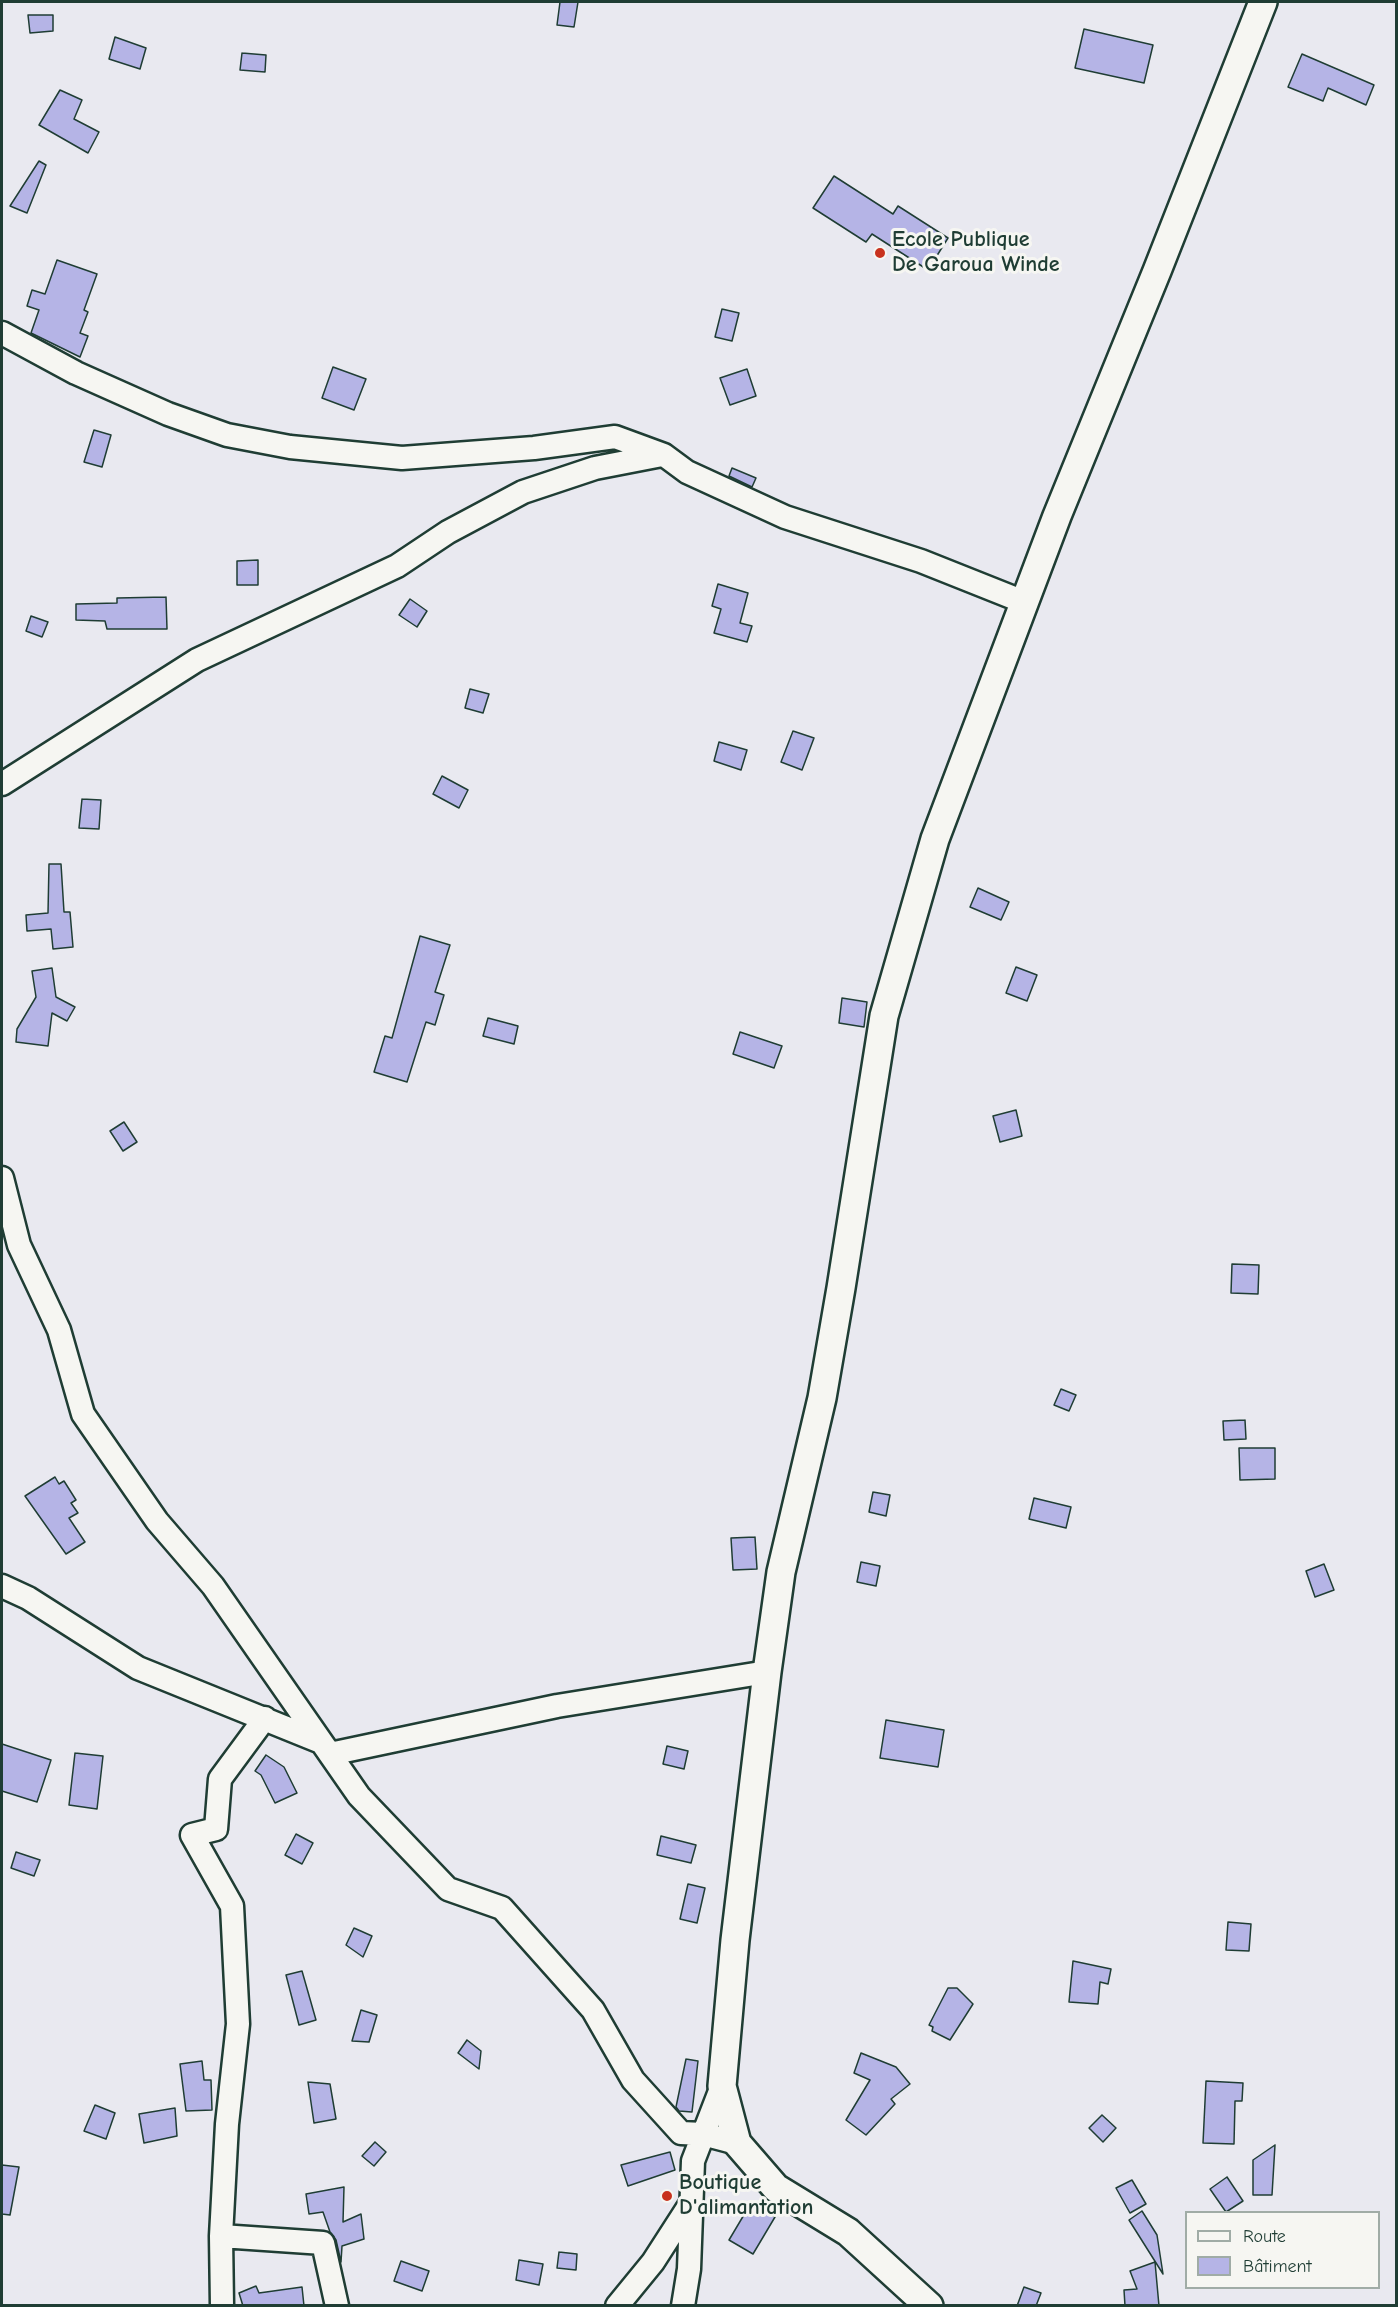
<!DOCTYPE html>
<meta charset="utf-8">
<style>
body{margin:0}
#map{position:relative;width:1398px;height:2307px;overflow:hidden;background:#e9e9f0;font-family:"Comic Neue",sans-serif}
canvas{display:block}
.frame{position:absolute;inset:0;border:3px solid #1f3d34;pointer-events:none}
.legend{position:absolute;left:1185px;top:2211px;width:195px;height:78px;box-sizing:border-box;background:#f6f6f2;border:2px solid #a0aca6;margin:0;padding:8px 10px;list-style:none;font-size:18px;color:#1f3d34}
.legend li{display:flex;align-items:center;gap:12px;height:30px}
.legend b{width:30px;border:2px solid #a0aca6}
</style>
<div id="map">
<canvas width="1398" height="2307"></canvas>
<div class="frame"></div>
<ul class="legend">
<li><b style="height:8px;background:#f6f6f2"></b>Route</li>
<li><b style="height:16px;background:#b5b4e6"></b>Bâtiment</li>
</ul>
</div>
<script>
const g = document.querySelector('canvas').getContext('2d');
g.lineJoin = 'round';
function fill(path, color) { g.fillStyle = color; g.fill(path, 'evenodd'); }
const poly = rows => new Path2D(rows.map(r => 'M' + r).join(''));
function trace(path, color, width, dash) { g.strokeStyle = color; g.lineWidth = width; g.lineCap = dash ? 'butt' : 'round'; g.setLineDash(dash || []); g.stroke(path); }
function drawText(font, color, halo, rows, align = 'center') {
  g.font = font + ' "Comic Neue",sans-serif'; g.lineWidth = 6; g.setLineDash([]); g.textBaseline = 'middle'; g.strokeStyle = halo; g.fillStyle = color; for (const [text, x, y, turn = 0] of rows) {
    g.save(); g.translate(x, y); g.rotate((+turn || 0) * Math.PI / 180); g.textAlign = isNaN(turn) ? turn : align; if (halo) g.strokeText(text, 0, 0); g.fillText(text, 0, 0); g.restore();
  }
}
const building = poly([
 [560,2,578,2,574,27,557,25,560,2],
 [28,15,53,15,53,31,30,33,28,15],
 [1084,29,1153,45,1144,83,1075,68,1084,29],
 [115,37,146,48,140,69,109,59,115,37],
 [242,53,266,55,265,72,240,70,242,53],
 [1302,54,1374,85,1366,105,1328,88,1323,101,1288,87,1302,54],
 [60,90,82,100,74,119,99,132,88,153,39,125,60,90],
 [39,161,46,165,27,213,10,206,39,161],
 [834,176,893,214,898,206,948,238,928,270,872,234,866,242,813,208,834,176],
 [57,260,97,274,84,310,88,312,80,333,88,336,80,357,31,333,39,310,27,306,32,290,45,294,57,260],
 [722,309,739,313,732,341,715,337,722,309],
 [333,367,366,379,354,410,322,398,333,367],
 [747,369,756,396,730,405,720,378,747,369],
 [94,430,111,435,102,467,84,462,94,430],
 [732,468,756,478,752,487,729,476,732,468],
 [258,560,258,585,237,585,237,561,258,560],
 [718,584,748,593,740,623,752,626,747,642,714,633,721,609,712,606,718,584],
 [166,597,167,629,107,629,105,621,76,620,76,604,117,603,117,598,166,597],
 [410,599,427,611,417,627,399,615,410,599],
 [31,616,48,622,42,637,26,631,31,616],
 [470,689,489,694,483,713,465,708,470,689],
 [793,731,814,738,802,770,781,762,793,731],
 [719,742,747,750,741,770,714,761,719,742],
 [442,776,468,790,459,808,433,794,442,776],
 [82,799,101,800,99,829,79,828,82,799],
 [49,864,61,864,64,912,70,912,73,947,53,949,51,929,27,931,26,915,48,913,49,864],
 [978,888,1009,902,1001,920,970,907,978,888],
 [420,936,450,945,435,992,444,995,435,1025,426,1022,407,1082,374,1072,385,1036,392,1038,420,936],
 [1016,967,1037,975,1027,1001,1006,993,1016,967],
 [52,968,56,997,75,1007,67,1021,52,1013,48,1046,16,1042,17,1029,36,997,32,971,52,968],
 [842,998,867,1002,864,1027,839,1023,842,998],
 [488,1018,518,1026,514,1044,483,1036,488,1018],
 [740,1032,782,1046,774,1068,733,1054,740,1032],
 [1016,1110,1022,1136,1000,1142,993,1116,1016,1110],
 [124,1122,137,1142,123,1151,110,1131,124,1122],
 [1232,1264,1259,1265,1258,1294,1231,1293,1232,1264],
 [1061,1389,1076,1395,1069,1411,1054,1405,1061,1389],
 [1245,1420,1246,1439,1224,1440,1223,1421,1245,1420],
 [1239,1448,1275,1448,1275,1479,1240,1480,1239,1448],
 [55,1477,59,1484,64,1481,76,1500,71,1503,78,1513,69,1518,85,1542,66,1554,25,1496,55,1477],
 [873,1492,890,1495,886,1516,869,1512,873,1492],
 [1034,1498,1071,1507,1066,1528,1029,1519,1034,1498],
 [755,1537,757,1569,733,1570,731,1538,755,1537],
 [861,1562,880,1566,876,1586,857,1582,861,1562],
 [1324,1564,1334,1590,1315,1597,1306,1571,1324,1564],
 [886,1720,944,1730,938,1767,880,1758,886,1720],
 [2,1744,51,1760,37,1802,2,1791,2,1744],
 [667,1746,688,1751,684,1769,663,1764,667,1746],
 [75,1753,103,1756,97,1809,69,1805,75,1753],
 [266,1755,284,1767,297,1793,275,1803,261,1775,255,1771,266,1755],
 [296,1834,313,1843,302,1864,285,1855,296,1834],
 [661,1836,696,1845,691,1863,657,1855,661,1836],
 [16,1852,40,1860,34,1876,11,1868,16,1852],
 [688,1884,705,1888,697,1923,680,1919,688,1884],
 [1228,1922,1251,1924,1249,1951,1226,1950,1228,1922],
 [354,1928,372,1936,363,1957,346,1945,354,1928],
 [1073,1961,1111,1969,1108,1984,1100,1982,1098,2004,1069,2002,1073,1961],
 [302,1971,316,2020,299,2025,286,1975,302,1971],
 [948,1988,957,1988,973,2004,950,2040,932,2031,933,2027,929,2025,948,1988],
 [361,2010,377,2015,369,2042,352,2041,361,2010],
 [467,2040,481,2051,479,2069,458,2053,467,2040],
 [861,2053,896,2067,910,2084,891,2099,895,2104,866,2135,846,2120,870,2080,854,2073,861,2053],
 [686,2059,698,2061,692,2112,679,2111,676,2107,686,2059],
 [202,2061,204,2080,211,2080,212,2110,186,2111,180,2064,202,2061],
 [1206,2081,1243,2083,1242,2101,1235,2101,1234,2144,1203,2143,1206,2081],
 [308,2082,330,2084,336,2119,314,2123,308,2082],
 [95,2105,115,2113,106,2139,84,2131,95,2105],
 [175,2108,177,2136,144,2143,139,2114,175,2108],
 [1102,2115,1116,2128,1103,2142,1089,2128,1102,2115],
 [375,2142,386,2152,374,2166,362,2156,375,2142],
 [1275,2145,1272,2195,1253,2195,1253,2160,1275,2145],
 [670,2152,675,2170,628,2186,621,2165,670,2152],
 [2,2165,19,2167,10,2215,2,2214,2,2165],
 [1227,2177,1243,2201,1226,2212,1210,2189,1227,2177],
 [1132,2180,1146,2204,1130,2213,1116,2188,1132,2180],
 [344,2187,343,2222,361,2214,364,2239,342,2246,341,2262,336,2240,330,2232,323,2212,309,2214,306,2194,344,2187],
 [751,2203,775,2217,753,2254,729,2240,751,2203],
 [1142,2211,1157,2235,1163,2274,1129,2220,1142,2211],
 [559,2252,577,2254,576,2270,557,2268,559,2252],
 [519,2260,543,2264,539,2285,516,2280,519,2260],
 [401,2261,429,2271,422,2291,394,2281,401,2261],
 [1155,2262,1159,2306,1125,2306,1124,2290,1137,2289,1130,2271,1155,2262],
 [256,2286,259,2293,302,2287,304,2306,243,2306,239,2293,256,2286],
 [1024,2287,1041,2293,1036,2306,1017,2306,1024,2287]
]);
const minor = poly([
 [2,333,76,373,168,414,227,435,290,447,402,458,534,448,615,437,664,455,687,472,785,517,921,561,1024,602],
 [2,784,197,660,397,566,448,532,523,492,595,468,662,455],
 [2,1178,19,1245,59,1330,83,1414,157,1521,213,1586,359,1796,448,1889,502,1908,593,2010,633,2080,681,2133,703,2134,737,2143],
 [2,1586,28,1598,138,1668,321,1742],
 [265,1718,220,1779,216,1829,192,1835,232,1906,238,2024,227,2124,221,2236,323,2243,337,2306],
 [330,1754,557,1706,767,1672],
 [221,2236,222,2306],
 [617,2306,653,2262,691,2203],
 [683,2306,689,2269,693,2161,722,2086]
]);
const tertiary = poly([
 [929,2306,848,2232,776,2188,737,2143,722,2086,735,1940,767,1672,781,1572,822,1398,841,1288,884,1016,935,839,1057,516,1157,271,1263,2]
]);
const markers = [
 [880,253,6,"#c8321e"],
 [667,2196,6,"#c8321e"]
];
const poiNames = [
 ["Ecole Publique",892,240],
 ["De Garoua Winde",892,265],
 ["Boutique",679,2183],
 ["D'alimantation",679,2208]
];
fill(building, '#b5b4e6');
trace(building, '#1f3d34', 1.5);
trace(minor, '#1f3d34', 27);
trace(tertiary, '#1f3d34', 32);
trace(minor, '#f6f6f2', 22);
trace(tertiary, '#f6f6f2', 27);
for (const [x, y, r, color] of markers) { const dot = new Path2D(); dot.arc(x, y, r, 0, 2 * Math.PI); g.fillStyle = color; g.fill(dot); trace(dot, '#f6f6f2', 2); }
drawText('bold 22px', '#1f3d34', '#f6f6f2', poiNames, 'left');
</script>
